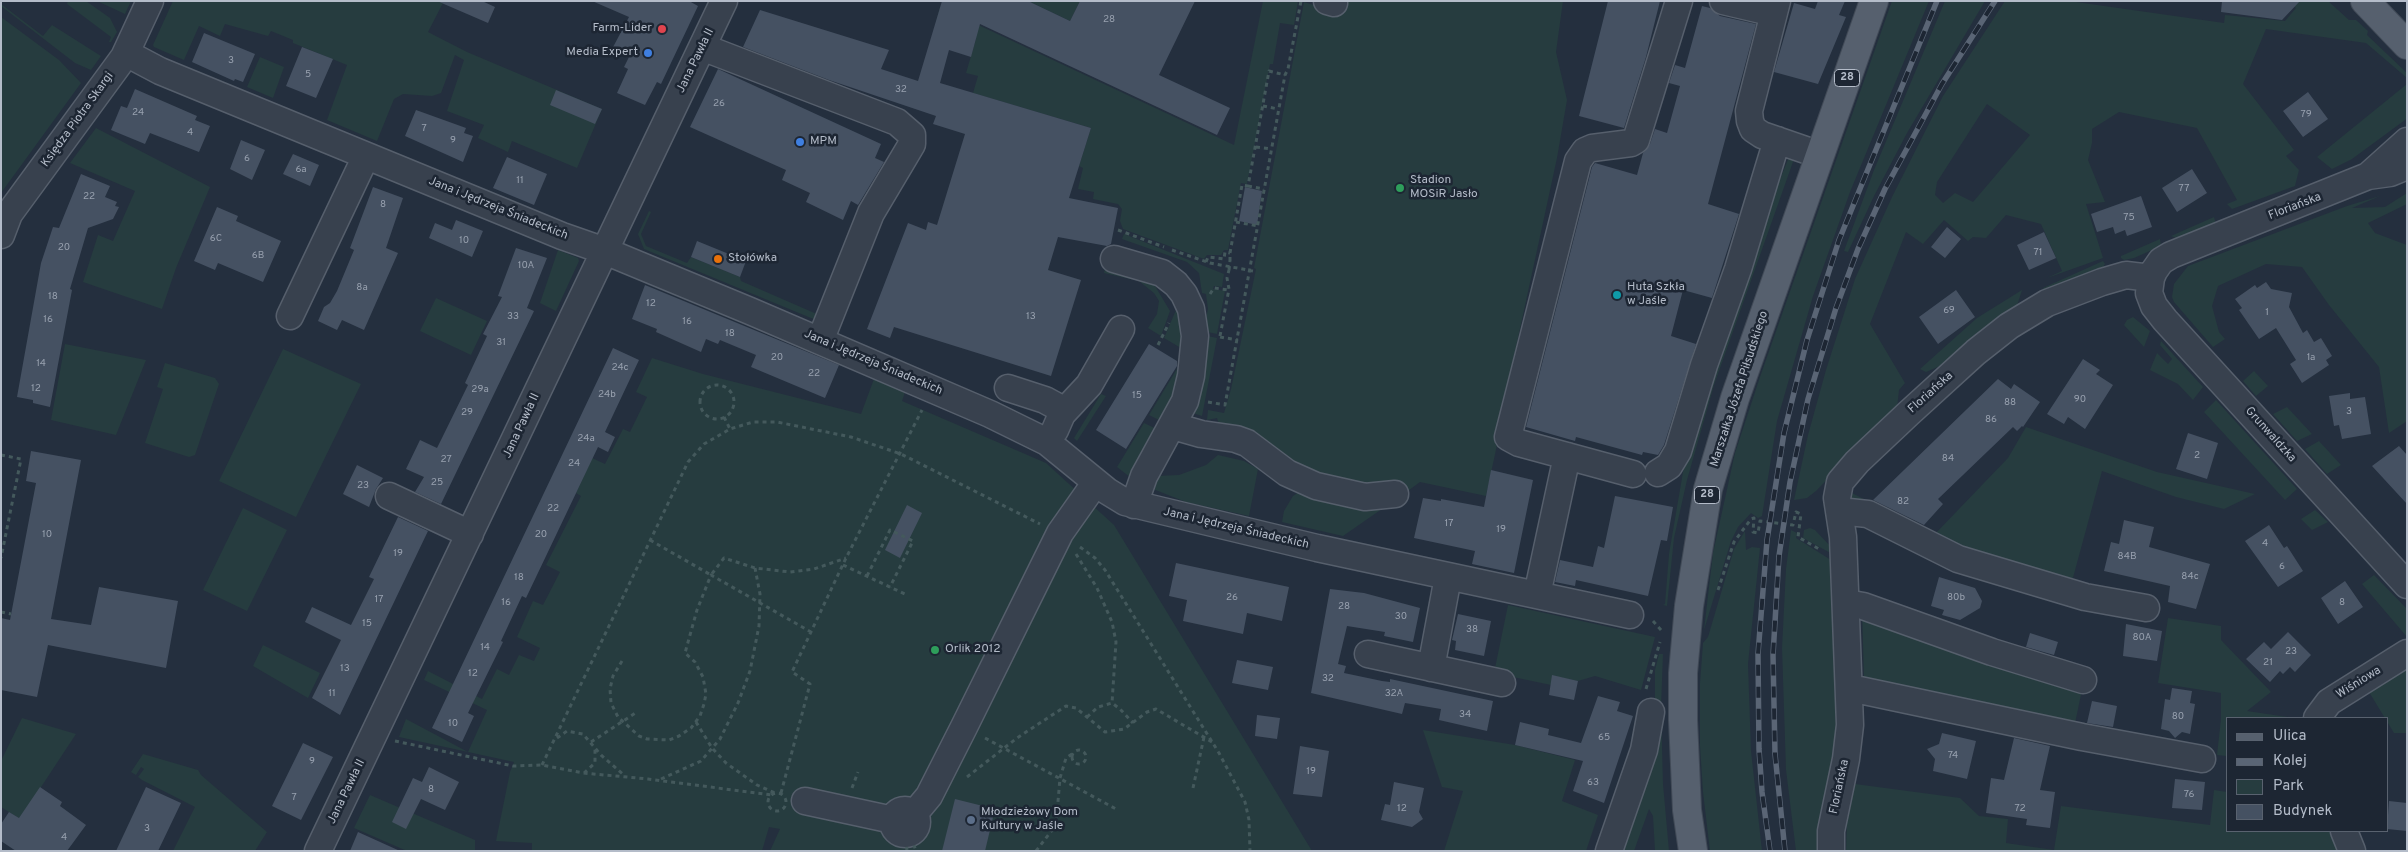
<!DOCTYPE html>
<meta charset="utf-8">
<style>
body{margin:0}
#map{position:relative;width:2408px;height:852px;overflow:hidden;background:#242f3e;font-family:Overpass,sans-serif}
canvas{display:block}
.frame{position:absolute;inset:0;border:2px solid #b4bcc9;pointer-events:none}
.legend{position:absolute;left:2226px;top:717px;width:162px;height:115px;box-sizing:border-box;background:#1d2633;border:1px solid #59626f;margin:0;padding:6px 9px;list-style:none;font-size:15px;color:#b4bcc9}
.legend li{display:flex;align-items:center;gap:10px;height:25px}
.legend b{width:25px;border:1px solid #59626f}
</style>
<div id="map">
<canvas width="2408" height="852"></canvas>
<div class="frame"></div>
<ul class="legend">
<li><b style="height:6px;background:#56606e"></b>Ulica</li>
<li><b style="height:6px;background:#5a6575"></b>Kolej</li>
<li><b style="height:14px;background:#263c3f"></b>Park</li>
<li><b style="height:14px;background:#455162"></b>Budynek</li>
</ul>
</div>
<script>
const g = document.querySelector('canvas').getContext('2d');
g.lineJoin = 'round';
function fill(path, color) { g.fillStyle = color; g.fill(path, 'evenodd'); }
const poly = rows => new Path2D(rows.map(r => 'M' + r).join(''));
function trace(path, color, width, dash) { g.strokeStyle = color; g.lineWidth = width; g.lineCap = dash ? 'butt' : 'round'; g.setLineDash(dash || []); g.stroke(path); }
function drawText(font, color, halo, rows, align = 'center') {
  g.font = font + ' Overpass,sans-serif'; g.lineWidth = 5; g.setLineDash([]); g.textBaseline = 'middle'; g.strokeStyle = halo; g.fillStyle = color; for (const [text, x, y, turn = 0] of rows) {
    g.save(); g.translate(x, y); g.rotate((+turn || 0) * Math.PI / 180); g.textAlign = isNaN(turn) ? turn : align; if (halo) g.strokeText(text, 0, 0); g.fillText(text, 0, 0); g.restore();
  }
}
const green = poly([
 [68,1,86,1,110,18,117,32,111,42,109,42,111,37,67,4],
 [97,1,131,1,125,14],
 [173,1,444,1,428,32,467,52,602,109,577,168,512,141,508,152,478,138,484,125,447,111,464,60,455,55,441,93,432,96,403,94,394,99,377,141,327,120,347,65,293,43,293,40,271,31,268,36,225,24,220,36,199,26,184,60,154,47,153,45],
 [1028,1,1080,1,1070,21],
 [1263,1,1298,1,1294,25,1280,23,1273,64,1270,64,1247,184,1241,183,1228,250,1224,250,1221,255,1207,255,1204,259,1123,229,1120,221,1122,209,1118,204,1093,199,1094,192,1078,189,1083,168,1079,166,1091,128,973,93,978,76,966,73,976,39,935,26,940,7,1234,145],
 [1342,1,1563,1,1556,52,1567,100,1557,158,1495,444,1497,445,1486,496,1420,482,1405,493,1352,493,1219,424,1217,418,1207,420,1208,410,1224,413,1231,389,1256,269,1254,268,1304,2,1336,12],
 [1892,1,1929,1,1850,192,1813,296,1777,421,1762,516,1758,518,1751,513,1738,527,1731,541,1704,630,1713,553,1735,453,1760,377],
 [1945,1,1985,1,1907,133,1874,196,1848,252,1844,251,1874,170],
 [2005,1,2069,1,2224,23,2225,15,2285,21,2296,8,2291,4,2294,1,2328,1,2349,20,2356,20,2368,31,2367,35,2407,73,2407,78,2366,43,2266,29,2243,84,2294,150,2286,156,2299,170,2295,186,2232,209,2227,204,2237,200,2197,128,2119,112,2092,129,2092,143,2088,160,2105,202,2086,204,2103,258,2047,278,2062,271,2041,224,2006,215,1986,238,1973,237,1968,241,1944,220,1923,244,1906,232,1870,324,1905,383,1899,390,1897,408,1816,491,1807,498,1794,500,1808,435,1826,370,1855,279,1892,197,1943,96],
 [1987,104,2030,135,1973,202,1955,193,1943,203,1935,195,1937,182],
 [1,4,43,36,52,25,101,56,91,70,75,63,1,6],
 [1,17,59,60,81,83,1,193],
 [260,57,284,67,273,98,247,87],
 [2407,84,2407,118,2405,120,2352,159,2332,169,2317,157],
 [96,128,210,187,176,268,162,309,83,282,98,235,113,241,135,191,70,163],
 [1789,157,1794,159,1714,385,1687,480,1674,538,1667,606,1663,605,1665,604,1669,554,1683,472,1760,229],
 [2407,193,2407,204,2368,223,2375,233,2407,245,2407,421,2389,433,2379,367,2329,305,2302,267,2266,264,2218,286,2212,306,2219,332,2225,339,2213,347,2174,302,2172,297,2174,284,2188,266,2347,206,2380,196,2352,208,2385,207],
 [649,211,651,212,641,234,646,246,687,263,691,257,740,277,741,281,819,315,815,319,811,318,644,249,638,234],
 [2214,217,2216,224,2178,239,2171,236],
 [1124,234,1224,274,1222,287,1214,286,1213,289,1225,291,1217,334,1203,331,1208,309,1206,294,1202,293,1199,273,1187,262,1122,239],
 [2160,239,2161,246,2134,258,2124,260,2121,258,2121,256],
 [558,250,578,258,579,261,556,311,540,303],
 [2103,261,2105,264,2103,267,2044,291,2043,288],
 [1106,264,1150,282,1155,286,1170,311,1161,336,1148,328,1157,314,1159,301,1154,293,1139,281,1104,273],
 [2022,290,2016,309,1940,366,1926,372,1920,369,1977,318],
 [436,298,487,321,471,355,420,331],
 [1176,310,1182,318,1186,351,1164,338],
 [2133,317,2150,331,2144,347,2124,325,2127,320],
 [1203,335,1217,338,1202,416,1190,412],
 [2161,341,2203,387,2193,400,2178,384,2150,370,2157,353,2168,364,2172,359,2160,345],
 [65,344,146,360,116,435,51,420],
 [283,349,361,384,296,517,219,481],
 [1186,354,1179,390,1159,420,1149,415],
 [652,358,703,374,861,414,874,379,905,392,902,401,1046,463,1114,525,1312,851,770,851,780,829,769,827,762,851,532,851,532,843,496,841,510,772,514,762,399,737,406,719,468,752,487,710,424,680,428,671,482,699,497,669,509,675,519,655,534,661,540,648,517,637,533,601,543,605,560,572,546,565,581,496,576,493,592,458,605,464,623,429,630,432,647,397,636,392],
 [165,363,215,378,219,384,195,455,189,457,145,443,163,389,157,387],
 [2254,371,2268,386,2256,396,2243,381],
 [1101,394,1106,396,1077,441,1074,438],
 [2216,400,2297,489,2285,500,2204,412],
 [2287,407,2312,434,2297,441,2273,414],
 [1144,423,1161,431,1135,481,1117,467],
 [2026,427,2157,472,2255,494,2224,509,2176,497,2102,471,2071,585,1973,558,1869,509,1850,497,1850,492,1934,535,2008,458],
 [2319,441,2341,465,2327,474,2305,449],
 [1218,455,1244,461,1258,469,1249,516,1186,502,1153,489,1156,476,1179,475,1206,465],
 [1299,492,1402,495,1343,536,1282,522,1284,511,1293,496],
 [243,508,287,530,247,611,203,590],
 [2315,510,2328,522,2312,530,2301,519],
 [1810,528,1815,530,1832,548,1836,556,1803,538,1804,530],
 [1791,530,1797,533,1796,538,1831,560,1836,728,1833,755,1818,827,1818,851,1796,851,1786,770,1782,648,1786,569],
 [1745,531,1746,550,1752,547,1760,548,1748,664,1751,751,1762,851,1710,851,1703,792,1700,746,1700,683,1703,643,1708,637,1734,549],
 [2374,575,2407,609,2407,637,2362,584],
 [1508,605,1655,637,1641,690,1595,676,1578,681,1553,676,1551,685,1494,673],
 [1862,608,2083,685,2073,733,1864,679],
 [2168,618,2221,626,2221,640,2271,692,2247,711,2294,718,2227,718,2227,756,2217,755,2221,719,2221,693,2158,683],
 [263,645,320,673,308,698,253,666],
 [1659,654,1663,654,1661,708,1663,784,1669,851,1655,851,1653,816,1649,809,1634,851,1621,851,1655,707,1655,670],
 [2407,668,2407,733,2394,733,2369,692],
 [22,718,76,734,20,819,1,807,1,761],
 [1423,730,1515,745,1575,760,1562,801,1598,815,1586,851,1444,851,1463,791,1442,787],
 [143,754,198,770,201,775,267,832,255,851,173,851,195,807,142,780,138,777,144,769,141,767,136,775,131,772],
 [1855,784,1960,798,1979,816,2008,819,2006,843,2054,850,2061,806,2210,825,2214,790,2227,792,2227,831,2336,831,2343,851,1846,851,1847,822],
 [370,795,475,840,475,851,407,851,354,828]
]);
const building = poly([
 [437,1,482,1,495,7,488,23],
 [592,1,689,1,698,6,661,84,657,82,645,105,617,93,628,69,624,67,629,57,612,49,629,17],
 [942,1,1028,1,1070,21,1080,1,1195,1,1159,75,1230,108,1217,135,980,24,971,57,949,50,940,83,1091,128,1069,198,1118,208,1111,244,1107,246,1058,237,1048,270,1081,280,1051,376,894,327,890,338,867,329,908,223,926,230,928,222,937,225,965,134,933,124,936,116,829,80,743,47,760,10,889,50,881,69,918,81],
 [1608,1,1660,1,1646,57,1624,128,1579,116],
 [1818,1,1845,1,1839,15,1846,17,1818,84,1774,72,1794,3,1815,9],
 [2222,1,2300,1,2282,20,2221,12],
 [1702,6,1710,8,1720,16,1756,24,1708,204,1739,214,1712,298,1683,290,1671,336,1696,344,1664,445,1658,455,1643,452,1642,455,1576,437,1575,441,1526,427,1592,167,1595,163,1637,175,1643,153,1650,144,1655,129,1667,133,1680,86,1669,83,1675,65,1685,68],
 [204,33,255,54,243,82,235,79,234,81,192,62],
 [302,47,333,59,316,98,286,86],
 [718,69,881,144,875,158,884,162,858,205,851,201,843,220,806,202,810,193,782,180,786,170,690,127],
 [135,89,197,116,195,120,210,126,199,152,150,133,145,144,111,130,121,106,127,108],
 [556,90,602,109,595,124,550,105],
 [2308,92,2328,119,2303,137,2283,111],
 [416,110,466,128,464,133,473,136,463,162,405,136],
 [241,140,265,150,252,180,230,169],
 [293,154,319,165,310,186,283,174],
 [507,157,547,174,534,205,493,188],
 [2192,169,2207,193,2177,212,2162,188],
 [81,174,110,186,105,197,117,202,115,206,119,207,113,219,88,228,70,289,72,290,50,407,33,403,33,400,17,397,41,263,53,227,59,228],
 [373,187,403,198,386,248,398,253,364,330,342,320,337,330,318,321,324,307,330,303,337,291,354,250,350,248],
 [1245,187,1262,191,1257,225,1239,221],
 [2141,196,2152,227,2127,236,2125,230,2115,234,2113,227,2097,232,2091,214],
 [217,207,238,216,236,221,281,241,263,282,218,263,215,270,194,261],
 [456,220,483,231,472,257,429,238,435,223,452,230],
 [1947,227,1961,239,1945,258,1931,247],
 [2044,232,2056,258,2029,270,2017,245],
 [697,241,746,261,740,277,691,257],
 [516,248,547,258,527,308,534,311,441,504,415,492,424,477,406,469,420,440,437,448,441,440,468,385,465,383,487,336,483,334,502,297,498,296],
 [2266,282,2271,289,2292,293,2289,307,2303,333,2307,330,2314,342,2321,338,2332,356,2326,360,2329,365,2302,383,2290,364,2296,360,2276,328,2259,339,2239,310,2242,308,2235,299,2255,285,2257,288],
 [645,285,839,365,825,398,751,367,756,355,720,340,718,344,706,339,701,352,656,332,657,329,632,319],
 [1956,290,1975,317,1938,344,1919,317],
 [1149,344,1177,361,1177,366,1126,449,1096,430],
 [613,348,639,360,605,432,615,437,608,452,598,447,526,598,522,596,501,641,503,642,468,713,474,716,462,742,432,728],
 [2083,359,2100,370,2096,374,2113,385,2085,429,2068,417,2064,424,2047,414],
 [1998,379,2011,389,2014,384,2040,402,2023,427,2022,426,2017,431,2013,427,1938,499,1943,504,1924,525,1873,500],
 [2350,393,2350,399,2365,397,2371,434,2342,439,2339,425,2334,426,2329,396],
 [2188,433,2218,443,2207,479,2176,469],
 [2399,446,2407,455,2407,504,2372,466],
 [31,451,81,460,51,619,91,625,99,587,178,601,166,668,48,645,37,697,1,690,1,618,10,620,36,483,26,481],
 [357,465,383,478,376,489,369,507,343,494],
 [1491,470,1533,480,1514,573,1472,564,1475,551,1414,538,1423,498,1441,501,1441,499,1484,507],
 [1615,496,1673,507,1667,541,1661,540,1648,596,1576,580,1575,586,1555,582,1560,560,1593,567,1598,546,1604,548],
 [907,505,922,513,900,558,885,550],
 [398,517,428,531,340,715,312,698,341,640,305,622,312,607,351,625,374,579,369,577],
 [2124,520,2154,527,2149,547,2210,564,2196,609,2168,602,2170,586,2104,571,2111,542,2119,544],
 [2269,525,2284,548,2287,546,2303,571,2278,587,2245,541],
 [1176,563,1289,587,1282,621,1247,613,1243,634,1183,621,1187,600,1169,596],
 [1939,577,1975,588,1982,601,1980,608,1960,620,1942,615,1944,610,1931,606],
 [2345,581,2363,607,2338,624,2321,598],
 [1330,589,1364,593,1420,608,1413,642,1384,636,1385,632,1347,626,1338,664,1346,666,1344,673,1382,681,1390,682,1390,679,1493,701,1487,731,1439,720,1441,709,1405,703,1402,714,1311,693],
 [1458,614,1491,621,1484,656,1455,650,1456,641,1452,640],
 [2126,624,2162,631,2157,661,2123,656],
 [2288,632,2311,655,2295,672,2290,667,2283,674,2280,671,2270,682,2246,659,2264,642,2271,649],
 [2030,633,2058,642,2054,655,2026,647],
 [1237,660,1273,667,1268,690,1232,683],
 [1552,675,1578,681,1574,700,1549,695],
 [2172,688,2192,691,2190,703,2195,704,2190,734,2182,732,2175,738,2169,731,2161,729,2165,699,2170,700],
 [1598,696,1620,702,1617,711,1633,716,1604,803,1573,791,1583,761,1515,745,1520,722,1549,729,1548,735,1581,743],
 [2092,701,2117,706,2113,727,2087,723],
 [1257,715,1280,718,1277,739,1255,736],
 [1942,733,1976,741,1967,779,1933,771,1935,759,1927,749,1939,744],
 [2014,738,2050,746,2040,790,2055,792,2050,828,2026,825,2027,819,1986,813,1991,778,2004,780],
 [303,743,333,757,301,820,272,806],
 [1300,746,1329,751,1322,797,1293,794],
 [429,767,459,782,445,810,421,799,406,829,392,822,413,778,422,782],
 [2175,779,2205,782,2202,810,2172,808],
 [1394,782,1424,788,1419,812,1423,819,1412,827,1381,820,1385,804,1390,805],
 [40,787,62,802,60,806,86,825,67,851,16,851,1,841,1,824,9,812,19,818],
 [146,787,181,803,158,851,116,851],
 [955,799,995,809,985,851,942,851],
 [2389,801,2407,803,2407,831,2387,829],
 [358,832,400,851,350,851]
]);
const path = poly([
 [1263,106,1278,109],
 [1256,147,1271,149],
 [1248,186,1264,189],
 [1236,222,1258,226],
 [1118,230,1164,247],
 [1172,250,1210,263,1253,271],
 [1230,261,1230,253,1242,185,1248,186,1269,71,1285,75],
 [1206,262,1208,257,1224,259,1225,252,1230,253],
 [1210,294,1214,288,1229,290],
 [1220,336,1229,289,1227,278,1229,270],
 [1220,337,1238,340],
 [1158,345,1169,323],
 '700 402a17 17 0 1 1 34 0a17 17 0 1 1-34 0Z',
 [1208,402,1225,405,1285,75,1288,69,1301,1],
 [724,417,730,429],
 [1,455,21,459,1,558],
 [650,540,711,575,724,558,755,568,790,572,814,569,846,558],
 [1080,547,1095,558,1105,570,1219,753,1245,802,1249,820,1250,851],
 [1076,554,1097,588,1112,622,1116,642,1112,703],
 [843,565,907,595],
 [867,576,890,530,913,541,890,587],
 [1718,590,1734,542,1751,519,1754,518,1753,532,1758,533,1760,521,1793,525,1796,512,1801,514,1798,537,1819,549],
 [1,612,11,614],
 [1653,621,1662,631],
 [622,661,613,676,610,689,611,703,618,717,639,736,647,739,669,740,679,736,691,728,700,716,704,704,706,694,703,677,695,662,685,653,697,610,711,575,811,632],
 [1646,689,1660,642],
 [1087,717,1098,707,1112,703,1120,709,1133,723],
 [696,722,712,748,726,763,757,785,775,793],
 [557,738,567,731,583,734,601,755,625,776],
 [985,738,1116,809],
 [395,741,513,766,542,765,583,773,648,779,772,795],
 [591,742,637,712],
 '1072 757a7 7 0 1 1 14 0a7 7 0 1 1-14 0Z',
 [542,765,688,462,704,444,730,429,753,422,777,422,851,437,901,454,1040,524],
 [584,773,595,763,595,747],
 [967,777,1017,738,1066,706,1076,708,1105,732,1124,729,1147,712,1156,709,1212,742],
 [661,779,701,761,720,739,738,703,750,671,759,626,760,594,755,568],
 [852,788,858,772],
 [1193,788,1204,737],
 '768 802a9 9 0 1 1 18 0a9 9 0 1 1-18 0Z',
 [781,793,810,684,792,672,846,558,922,410],
 [911,837,916,851],
 [906,838,907,851],
 [1036,851,1056,825,1060,778,1066,758,1075,752]
]);
const minor = poly([
 [1327,1,1334,3],
 [1723,1,1774,13],
 [1777,1,1749,111,1750,121,1753,129,1762,135,1820,155],
 [702,47,897,122,912,135,912,144,871,213,820,341],
 [126,53,160,71,562,236,605,251,750,311,990,414,1047,442,1107,491,1125,502,1317,548,1630,615],
 [2407,166,2390,173,2368,176,2171,255,2161,261,2154,271,2151,278,2149,293,2154,306,2165,320,2407,585],
 [2368,176,2407,141],
 [1,235,9,214,124,57,150,1],
 [1114,259,1162,273,1176,284,1184,294,1191,309,1195,336,1191,376,1185,401,1144,476,1134,505],
 [290,316,366,156],
 [1008,388,1045,400,1056,406,1062,414,1055,430],
 [1062,414,1089,385,1121,329],
 [1173,426,1201,434,1236,439,1247,443,1287,473,1316,486,1365,497,1395,494],
 [1658,473,1669,466,1678,451,1704,365,1738,269,1777,140],
 [1633,474,1519,443,1508,437,1578,161,1585,151,1592,148,1631,143,1636,140,1679,1],
 [389,496,470,534],
 [1839,511,1868,514,1958,559,2085,597,2146,608],
 [1537,595,1567,456],
 [1846,603,1863,606,1992,652,2083,680],
 [1368,654,1502,683],
 [1431,668,1448,577],
 [1850,688,2082,737,2202,759],
 [2317,718,2329,702,2407,653],
 [805,801,893,820],
 '893 822a12 12 0 1 1 24 0a12 12 0 1 1-24 0Z',
 [914,814,929,796,964,727,1060,533,1096,482],
 [2344,831,2352,851],
 [318,851,724,1],
 [1609,851,1644,750,1651,712],
 [1831,851,1831,831,1846,759,1850,725,1843,537,1837,498,1840,482,1857,462,1909,413,1976,352,2009,326,2047,303,2102,282,2126,275,2151,278]
]);
const major = poly([
 [2365,1,2407,45],
 [1693,851,1687,810,1683,720,1683,673,1689,606,1708,489,1735,398,1874,1]
]);
const rail = poly([
 [1770,851,1762,792,1759,749,1758,654,1767,540,1784,433,1807,340,1839,240,1937,1],
 [1785,851,1775,754,1773,655,1779,556,1790,482,1808,399,1836,308,1858,249,1885,189,1942,84,1995,1]
]);
const pathBridge = poly([
 [1229,270,1230,261]
]);
const markers = [
 [662,29,5,"#e0444e"],
 [648,53,5,"#3f7fe0"],
 [800,142,5,"#3f7fe0"],
 [1400,188,5,"#2e9e5b"],
 [718,259,5,"#e8710a"],
 [1617,295,5,"#0f9aa8"],
 [935,650,5,"#2e9e5b"],
 [971,820,5,"#5c6f8a"]
];
const numberNames = [
 ["28",1109,20],
 ["3",231,61],
 ["5",308,75],
 ["32",901,90],
 ["26",719,104],
 ["24",138,113],
 ["79",2306,115],
 ["7",424,129],
 ["4",190,133],
 ["9",453,141],
 ["6",247,159],
 ["6a",301,170],
 ["11",520,181],
 ["77",2184,189],
 ["22",89,197],
 ["8",383,205],
 ["75",2129,218],
 ["6C",216,239],
 ["10",464,241],
 ["20",64,248],
 ["71",2038,253],
 ["6B",258,256],
 ["10A",526,266],
 ["8a",362,288],
 ["18",53,297],
 ["12",651,304],
 ["69",1949,311],
 ["1",2267,313],
 ["33",513,317],
 ["13",1031,317],
 ["16",48,320],
 ["16",687,322],
 ["18",730,334],
 ["31",501,343],
 ["20",777,358],
 ["1a",2311,358],
 ["14",41,364],
 ["24c",620,368],
 ["22",814,374],
 ["12",36,389],
 ["29a",480,390],
 ["24b",607,395],
 ["15",1137,396],
 ["90",2080,400],
 ["88",2010,403],
 ["3",2349,412],
 ["29",467,413],
 ["86",1991,420],
 ["24a",586,439],
 ["2",2197,456],
 ["84",1948,459],
 ["27",446,460],
 ["24",574,464],
 ["25",437,483],
 ["23",363,486],
 ["82",1903,502],
 ["22",553,509],
 ["17",1449,524],
 ["19",1501,530],
 ["10",47,535],
 ["20",541,535],
 ["4",2265,544],
 ["19",398,554],
 ["84B",2127,557],
 ["6",2282,567],
 ["84c",2190,577],
 ["18",519,578],
 ["26",1232,598],
 ["80b",1956,598],
 ["17",379,600],
 ["16",506,603],
 ["8",2342,603],
 ["28",1344,607],
 ["30",1401,617],
 ["15",367,624],
 ["38",1472,630],
 ["80A",2142,638],
 ["14",485,648],
 ["23",2291,652],
 ["21",2268,663],
 ["13",345,669],
 ["12",473,674],
 ["32",1328,679],
 ["11",332,694],
 ["32A",1394,694],
 ["34",1465,715],
 ["80",2178,717],
 ["10",453,724],
 ["65",1604,738],
 ["74",1953,756],
 ["9",312,762],
 ["19",1311,772],
 ["63",1593,783],
 ["8",431,790],
 ["76",2189,795],
 ["7",294,798],
 ["12",1402,809],
 ["72",2020,809],
 ["3",147,829],
 ["4",64,838]
];
const shields = [
 [1847,78,25],
 [1707,495,25]
];
const shieldNames = [
 ["28",1847,78],
 ["28",1707,495]
];
const poiNames = [
 ["Farm-Lider",652,29,"right"],
 ["Media Expert",638,53,"right"],
 ["MPM",810,142],
 ["Stadion",1410,181],
 ["MOSiR Jasło",1410,195],
 ["Stołówka",728,259],
 ["Huta Szkła",1627,288],
 ["w Jaśle",1627,302],
 ["Orlik 2012",945,650],
 ["Młodzieżowy Dom",981,813],
 ["Kultury w Jaśle",981,827]
];
const streetNames = [
 ["Jana Pawła II",696,61,-64],
 ["Księdza Piotra Skargi",78,120,-54],
 ["Floriańska",2295,207,-21],
 ["Jana i Jędrzeja Śniadeckich",498,209,22],
 ["Jana i Jędrzeja Śniadeckich",873,363,23],
 ["Marszałka Józefa Piłsudskiego",1740,389,-72],
 ["Floriańska",1931,393,-42],
 ["Jana Pawła II",522,426,-65],
 ["Grunwaldzka",2270,435,48],
 ["Jana i Jędrzeja Śniadeckich",1236,529,13],
 ["Wiśniowa",2359,683,-32],
 ["Floriańska",1840,787,-78],
 ["Jana Pawła II",347,792,-64]
];
fill(green, '#263c3f');
fill(building, '#455162');
trace(minor, '#565f6c', 29);
trace(major, '#414a57', 30);
trace(path, '#44595c', 3, [4, 4]);
trace(minor, '#38414e', 26);
trace(major, '#56606e', 28);
trace(rail, '#5a6575', 5.5);
trace(rail, '#1d2633', 4, [11]);
trace(pathBridge, '#44595c', 3, [4, 4]);
for (const [x, y, r, color] of markers) { const dot = new Path2D(); dot.arc(x, y, r, 0, 2 * Math.PI); g.fillStyle = color; g.fill(dot); trace(dot, '#1d2633', 2); }
drawText('10px', '#98a1af', null, numberNames);
for (const [x, y, w] of shields) { const box = new Path2D(); box.roundRect(x - w / 2, y - 8.5, w, 17, 4); g.fillStyle = '#1d2633'; g.fill(box); trace(box, '#b4bcc9', 1); }
drawText('bold 11px', '#b4bcc9', null, shieldNames);
drawText('12px', '#b4bcc9', '#1d2633', poiNames, 'left');
drawText('12px', '#b4bcc9', '#1d2633', streetNames);
</script>
